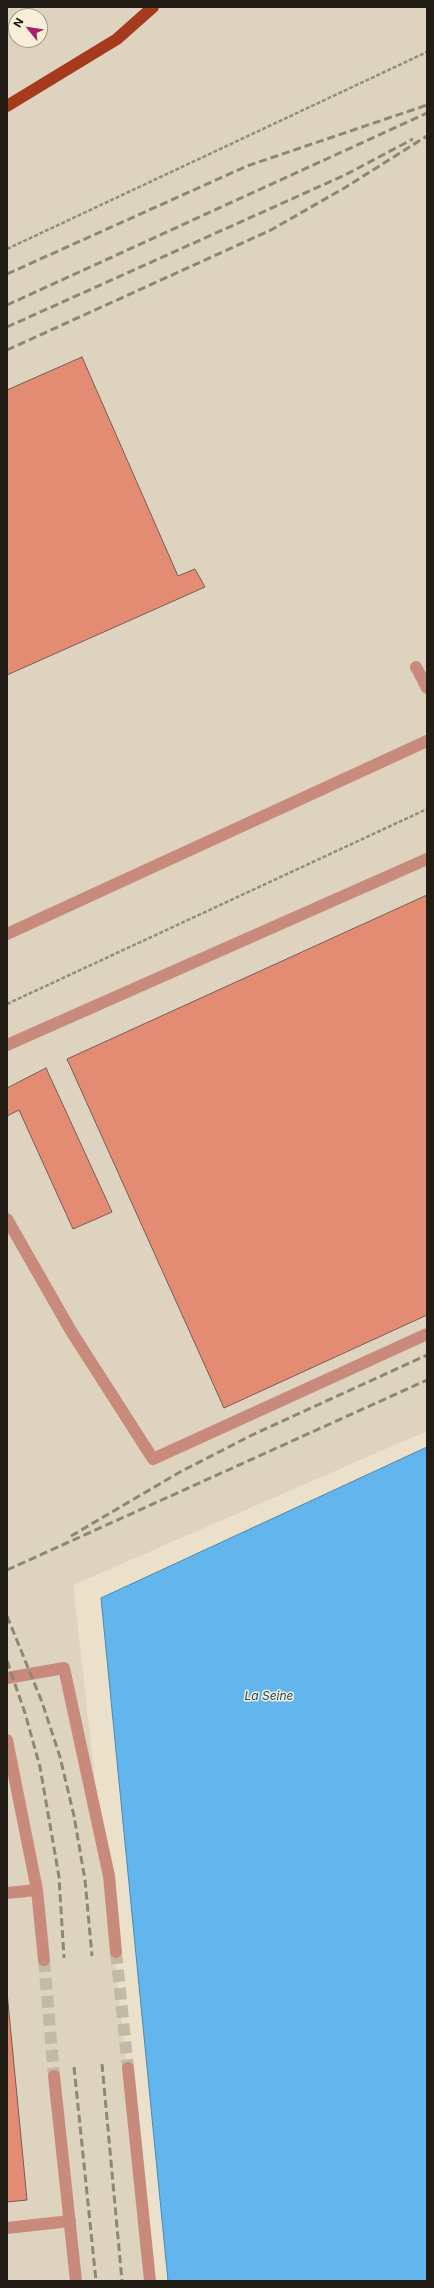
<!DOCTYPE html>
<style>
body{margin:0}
#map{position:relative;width:434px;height:2288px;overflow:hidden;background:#ebe1ca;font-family:Inter,sans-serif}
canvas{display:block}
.frame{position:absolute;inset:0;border:8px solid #201c14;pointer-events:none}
.north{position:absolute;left:8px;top:8px;width:40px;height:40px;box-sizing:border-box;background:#f9eed7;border:1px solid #a29a89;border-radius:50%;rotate:300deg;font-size:11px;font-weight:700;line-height:16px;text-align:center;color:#201c14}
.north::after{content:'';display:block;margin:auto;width:14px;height:18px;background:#a51f6b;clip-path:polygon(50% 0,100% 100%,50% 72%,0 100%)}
</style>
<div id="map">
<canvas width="434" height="2288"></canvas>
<div class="frame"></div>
<div class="north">N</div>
</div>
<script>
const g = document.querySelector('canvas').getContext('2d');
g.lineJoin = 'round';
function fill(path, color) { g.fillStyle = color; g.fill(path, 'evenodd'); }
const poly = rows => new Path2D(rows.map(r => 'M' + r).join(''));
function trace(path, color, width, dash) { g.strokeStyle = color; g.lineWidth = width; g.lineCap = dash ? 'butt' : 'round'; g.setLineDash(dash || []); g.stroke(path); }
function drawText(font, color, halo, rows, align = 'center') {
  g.font = font + ' Inter,sans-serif'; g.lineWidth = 3; g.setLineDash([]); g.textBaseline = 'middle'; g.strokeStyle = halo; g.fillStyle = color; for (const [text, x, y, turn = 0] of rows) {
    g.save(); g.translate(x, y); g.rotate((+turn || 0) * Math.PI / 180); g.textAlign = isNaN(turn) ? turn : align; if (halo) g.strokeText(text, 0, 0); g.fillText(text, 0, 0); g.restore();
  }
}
const industrial = poly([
 [7,7,427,7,427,1431,73,1585,151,2281,7,2281],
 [16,16,40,16,40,40,16,40]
]);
const water = poly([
 [427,1447,427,2281,168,2281,101,1598,427,1447]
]);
const building = poly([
 [82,357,178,576,195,569,205,587,7,675,7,390,82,357],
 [427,895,427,1315,224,1408,67,1059,427,895],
 [46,1068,112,1212,73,1229,19,1110,7,1116,7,1088,46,1068],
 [7,1992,27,2200,7,2202,7,1992]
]);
const minorTunnel = poly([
 [116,1952,128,2068],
 [44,1960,54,2076]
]);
const path = poly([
 [7,249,427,52],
 [7,1004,427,809]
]);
const minor = poly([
 [416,667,427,688],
 [7,934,427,741],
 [7,1045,427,859],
 [7,1219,71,1331,153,1459,427,1334],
 [7,1678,64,1668,109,1876,116,1952],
 [7,1740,37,1890,44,1960],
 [7,1893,37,1890],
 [128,2068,150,2281],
 [54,2076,76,2281],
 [7,2228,70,2221]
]);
const major = poly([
 [7,106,117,39,153,7]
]);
const rail = poly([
 [7,274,247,166,427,105],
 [7,305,427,113],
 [7,327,345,175,413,139],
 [7,350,271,230,346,187,427,136],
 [71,1536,180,1472,252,1435,427,1355],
 [7,1570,427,1380],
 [7,1616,42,1702,60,1757,74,1816,85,1880,92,1956],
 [7,1661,25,1713,40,1767,59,1877,64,1958],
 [102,2064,122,2281],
 [74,2067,96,2281]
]);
const waterNames = [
 ["La Seine",269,1696]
];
fill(industrial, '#ded3bf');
fill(water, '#63b5ed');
trace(water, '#4f87ac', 1);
fill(building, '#e48b73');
trace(building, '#755e57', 1);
trace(minorTunnel, '#c2baa6', 12, [12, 6]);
trace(path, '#948c7c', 2.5, [4, 2]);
trace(minor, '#c88b7b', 12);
trace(major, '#a63a1d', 12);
trace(rail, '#8e8676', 3, [8, 4]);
drawText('italic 12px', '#094b70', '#f9eed7', waterNames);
</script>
